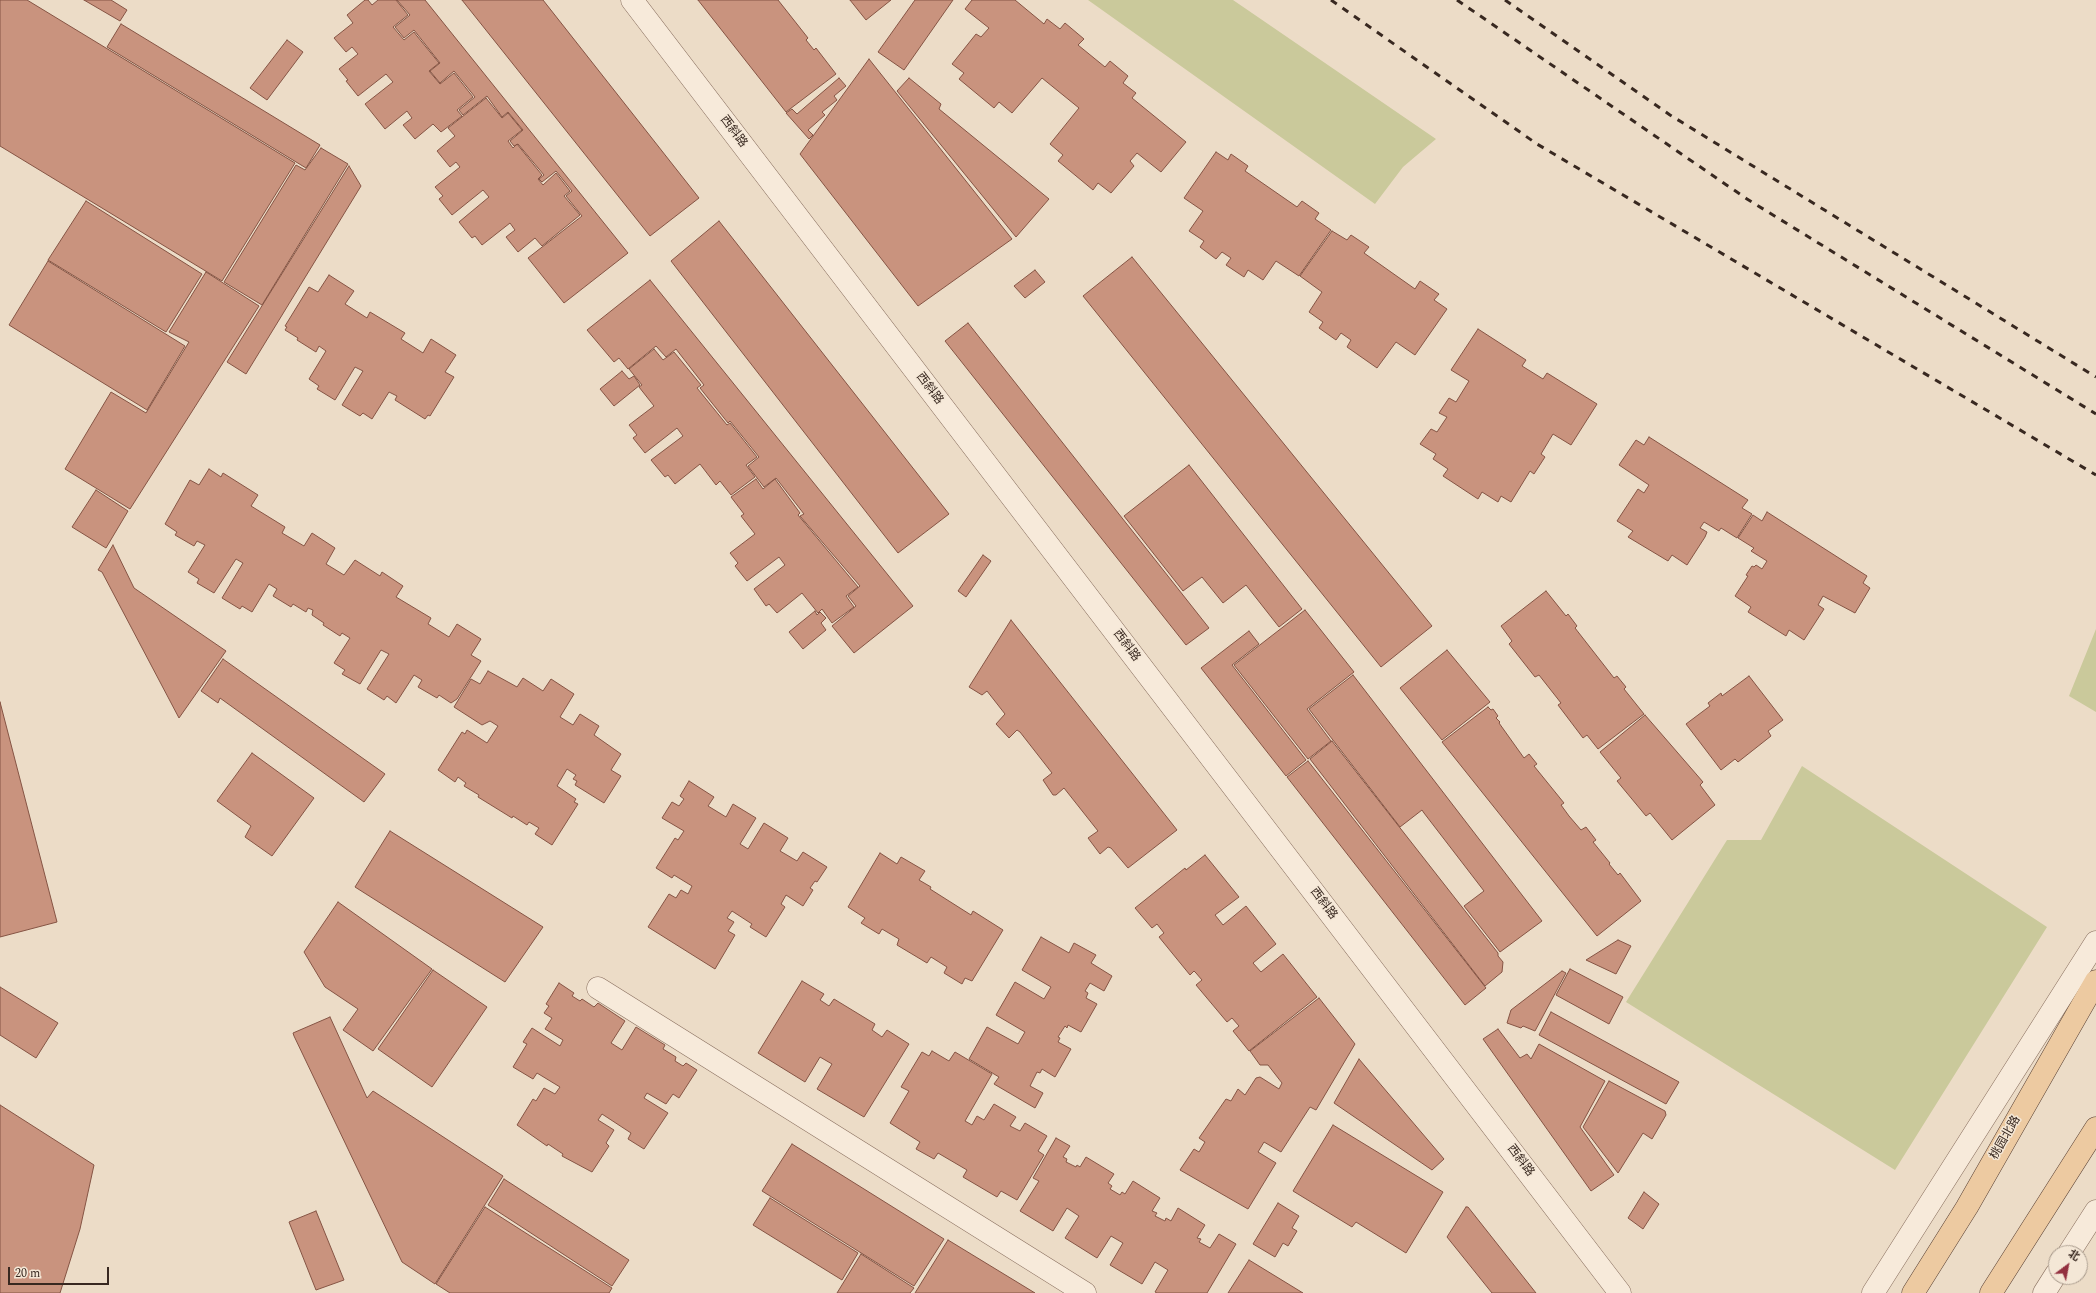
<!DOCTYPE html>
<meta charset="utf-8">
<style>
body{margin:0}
#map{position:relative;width:2096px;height:1293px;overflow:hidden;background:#ecdcc7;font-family:Spectral,"Noto Sans SC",serif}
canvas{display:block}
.north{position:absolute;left:2048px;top:1245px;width:40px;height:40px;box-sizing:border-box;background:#f4e7d6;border:1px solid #a99b8d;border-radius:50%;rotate:32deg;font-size:11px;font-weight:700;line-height:16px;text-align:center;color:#382820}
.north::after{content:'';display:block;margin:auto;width:14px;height:18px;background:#93303f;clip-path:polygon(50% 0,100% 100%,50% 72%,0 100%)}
.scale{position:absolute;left:8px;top:1267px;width:101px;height:18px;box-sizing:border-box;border:2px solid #382820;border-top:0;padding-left:5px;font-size:12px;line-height:14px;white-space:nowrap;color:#382820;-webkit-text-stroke:3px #f4e7d6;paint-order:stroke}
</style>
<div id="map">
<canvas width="2096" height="1293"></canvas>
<div class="north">北</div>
<div class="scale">20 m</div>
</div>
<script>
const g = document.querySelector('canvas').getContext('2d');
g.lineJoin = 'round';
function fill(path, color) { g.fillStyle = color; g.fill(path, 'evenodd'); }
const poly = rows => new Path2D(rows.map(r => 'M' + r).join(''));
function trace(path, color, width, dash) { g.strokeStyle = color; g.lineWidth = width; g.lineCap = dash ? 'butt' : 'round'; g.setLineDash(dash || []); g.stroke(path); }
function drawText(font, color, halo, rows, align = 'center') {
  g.font = font + ' Spectral,"Noto Sans SC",serif'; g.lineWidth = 3; g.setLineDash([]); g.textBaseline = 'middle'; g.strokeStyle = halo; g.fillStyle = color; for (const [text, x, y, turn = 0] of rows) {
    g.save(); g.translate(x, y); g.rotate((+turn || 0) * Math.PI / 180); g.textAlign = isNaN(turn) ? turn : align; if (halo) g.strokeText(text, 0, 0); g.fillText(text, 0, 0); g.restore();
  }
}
const green = poly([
 [1088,0,1233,0,1436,139,1403,167,1375,204],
 [2096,629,2096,712,2069,696],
 [1802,766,2047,927,1895,1170,1626,1002,1727,840,1761,840]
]);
const building = poly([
 [0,0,27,0,295,163,222,281,0,146,0,0],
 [84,0,111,0,127,10,120,21,84,0],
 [365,0,368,0,372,5,378,0,396,0,408,15,393,27,404,40,414,32,417,36,439,63,429,71,440,84,454,73,473,97,457,110,462,116,441,132,433,124,415,139,403,125,412,118,407,111,385,129,365,104,393,82,386,74,358,96,346,81,348,80,339,69,358,54,352,47,346,52,334,38,353,23,347,15,365,0],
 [397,0,425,0,628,253,564,303,528,258,582,216,566,196,572,191,556,171,542,182,539,179,544,175,518,144,514,146,510,141,523,130,508,112,502,117,487,96,463,115,459,110,475,97,454,71,440,83,430,71,440,63,414,30,404,38,395,27,410,15,397,0],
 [462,0,543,0,699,198,650,236,462,0],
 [698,0,778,0,808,38,806,40,814,50,816,48,836,74,786,112,698,0],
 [850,0,891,0,866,20,850,0],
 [915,0,953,0,904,70,878,52,915,0],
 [972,0,1015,0,1044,24,1047,19,1060,29,1065,23,1084,39,1078,45,1105,67,1110,61,1128,76,1123,83,1136,93,1132,98,1186,142,1161,172,1137,153,1130,161,1134,166,1111,193,1098,183,1093,190,1058,161,1063,155,1050,144,1079,108,1042,78,1012,113,999,102,994,108,959,79,964,73,952,64,976,34,981,37,989,28,965,9,972,0],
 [121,24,320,145,306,168,107,47,121,24],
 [287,40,303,52,267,100,250,88,287,40],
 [869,59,1012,239,918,306,800,154,869,59],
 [839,78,846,86,834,96,837,100,822,112,825,115,808,130,813,135,809,139,786,113,792,109,797,114,839,78],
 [909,78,941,104,939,109,1049,199,1016,237,897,91,909,78],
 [486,98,502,118,508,113,522,130,508,141,513,148,517,144,542,175,538,179,543,185,556,173,570,191,564,196,580,215,542,246,535,238,518,252,506,237,515,230,510,223,482,245,475,236,472,238,459,222,489,197,483,190,452,215,439,199,443,196,435,187,460,167,456,162,450,167,437,151,455,136,448,128,486,98],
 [321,148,348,164,262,305,224,282,296,165,305,170,321,148],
 [1216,152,1228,160,1231,154,1248,166,1245,171,1297,207,1302,201,1319,213,1315,219,1331,230,1299,276,1276,261,1263,280,1248,270,1244,277,1226,265,1231,258,1222,252,1216,259,1200,247,1204,241,1189,231,1203,211,1184,198,1216,152],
 [349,166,361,186,246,374,227,362,349,166],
 [86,201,202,274,166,332,48,260,86,201],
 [719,221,949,514,898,553,671,261,719,221],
 [1332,231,1347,240,1351,235,1369,247,1364,253,1415,289,1420,281,1439,294,1434,300,1447,309,1415,355,1396,342,1377,368,1347,347,1351,340,1341,333,1336,340,1319,328,1323,322,1309,312,1322,292,1300,276,1332,231],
 [1132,257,1432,626,1381,667,1083,296,1132,257],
 [48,261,185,346,147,410,9,325,48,261],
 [1035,270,1045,282,1025,298,1014,286,1035,270],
 [206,272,259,306,130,509,65,469,111,392,146,413,189,342,169,332,206,272],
 [329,275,354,291,345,304,367,318,370,312,405,333,401,339,423,353,431,339,456,355,445,372,454,377,430,416,428,415,425,419,395,400,397,396,389,392,372,419,363,413,360,416,342,405,363,371,355,367,335,400,317,389,319,386,309,379,326,351,319,346,316,352,297,340,298,338,285,330,287,327,285,326,309,287,318,292,329,275],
 [650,280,913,606,854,653,832,626,856,606,848,596,860,586,800,516,804,514,776,478,764,487,748,466,759,457,730,421,728,423,700,388,704,385,676,349,666,357,656,346,628,369,619,358,614,362,587,330,650,280],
 [968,323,1209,628,1186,645,945,341,968,323],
 [1478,329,1526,360,1522,366,1543,379,1547,373,1597,404,1571,445,1553,434,1541,454,1545,457,1534,474,1530,471,1511,502,1501,496,1498,502,1482,492,1478,499,1443,476,1448,469,1433,459,1436,454,1420,444,1431,429,1437,432,1447,417,1439,413,1449,398,1456,402,1469,381,1451,370,1478,329],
 [654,349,663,360,674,352,701,385,697,388,727,425,730,423,757,457,746,465,755,477,731,495,720,481,716,485,700,464,675,484,668,475,665,477,651,460,683,436,677,428,645,453,633,438,637,435,629,425,654,406,639,387,642,385,629,369,654,349],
 [622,371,629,379,634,376,640,385,614,406,600,389,622,371],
 [1649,437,1748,500,1742,508,1752,514,1737,538,1721,528,1719,531,1704,522,1700,528,1707,532,1705,537,1687,565,1672,555,1668,561,1628,537,1633,531,1617,521,1638,489,1644,493,1649,485,1619,465,1636,440,1644,445,1649,437],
 [1189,465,1302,609,1279,627,1246,585,1223,603,1202,577,1183,591,1124,516,1189,465],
 [209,469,221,477,223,473,258,495,251,506,285,527,282,533,304,546,312,533,335,548,326,564,344,575,355,560,380,576,382,572,403,586,396,597,431,618,428,624,449,637,457,624,481,639,471,655,481,661,457,699,451,703,439,695,437,698,418,687,422,680,414,675,396,703,387,696,384,700,367,689,389,654,381,650,360,684,342,674,345,670,334,663,350,638,342,633,340,636,323,625,324,623,312,615,313,610,308,608,306,612,293,604,291,607,273,596,277,589,269,584,252,612,242,606,240,609,222,598,243,563,236,559,214,593,197,583,199,579,188,572,205,545,197,541,194,546,175,535,177,532,165,524,190,480,199,485,209,469],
 [756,479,763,489,775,479,800,513,798,515,858,587,846,596,854,607,832,623,822,609,818,613,802,593,777,613,769,604,766,606,754,589,785,565,779,557,747,581,735,566,738,563,730,553,755,534,741,516,744,514,731,497,756,479],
 [96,490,128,511,106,548,72,527,96,490],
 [1767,512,1867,576,1863,583,1870,588,1855,613,1823,596,1818,605,1824,609,1804,640,1789,630,1786,636,1748,612,1751,607,1735,596,1748,576,1746,575,1752,566,1754,567,1756,565,1762,569,1767,561,1751,551,1754,548,1738,538,1753,515,1762,521,1767,512],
 [113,545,134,588,226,651,179,718,102,572,98,570,113,545],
 [983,555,991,561,966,597,958,591,983,555],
 [1546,591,1566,616,1568,614,1577,626,1575,628,1614,678,1617,676,1626,687,1624,689,1644,714,1598,749,1587,735,1583,738,1558,705,1561,703,1539,675,1535,677,1509,644,1512,641,1501,626,1546,591],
 [1305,610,1354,672,1307,709,1331,741,1308,759,1234,665,1305,610],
 [815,611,817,615,820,612,826,618,821,623,826,630,803,649,789,632,815,611],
 [1011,620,1177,830,1128,868,1111,848,1108,847,1100,854,1088,838,1098,831,1064,788,1056,795,1053,795,1043,780,1052,773,1020,732,1017,730,1009,738,996,724,1005,714,987,691,982,695,969,687,1011,620],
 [1249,631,1259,644,1232,665,1306,760,1286,776,1201,668,1249,631],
 [1447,650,1490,702,1442,740,1400,688,1447,650],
 [223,659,385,774,364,802,220,698,218,703,201,691,223,659],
 [488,671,517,687,523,678,543,691,551,679,574,694,560,717,573,725,580,714,599,726,594,735,621,754,611,770,621,776,604,803,575,785,577,781,573,779,576,775,567,769,557,786,576,799,574,802,578,804,552,845,535,834,539,828,529,822,527,825,513,816,512,818,478,797,479,795,464,786,466,783,458,777,455,782,438,770,462,732,465,734,467,730,487,743,498,726,490,721,482,725,454,707,471,679,480,684,488,671],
 [1353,675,1542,921,1500,952,1464,906,1484,891,1424,813,1422,810,1400,827,1309,709,1353,675],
 [1749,676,1783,720,1768,731,1771,736,1738,762,1735,759,1721,770,1686,724,1710,706,1708,703,1721,693,1722,696,1749,676],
 [0,702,57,922,0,937,0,702],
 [1488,707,1491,710,1493,709,1498,716,1496,718,1500,722,1499,723,1524,758,1529,754,1537,764,1534,766,1564,803,1561,805,1569,816,1581,830,1586,827,1596,840,1593,842,1610,863,1609,864,1618,875,1620,873,1641,901,1597,936,1442,742,1488,707],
 [1645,715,1703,782,1700,785,1715,805,1672,840,1650,813,1646,816,1617,781,1621,778,1600,752,1645,715],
 [1332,741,1498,953,1498,956,1503,962,1502,972,1485,986,1310,759,1332,741],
 [252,753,314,798,272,856,245,837,251,826,217,801,252,753],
 [1308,761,1486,988,1465,1005,1287,777,1308,761],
 [689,781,714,797,708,806,726,817,733,804,756,818,740,844,748,849,764,823,788,838,780,851,797,861,803,852,827,867,817,882,815,881,810,888,813,890,803,906,786,895,781,904,785,907,766,937,750,927,752,924,732,911,727,918,734,922,728,931,735,935,715,969,648,927,669,894,676,898,681,890,688,894,692,886,674,875,672,878,656,868,675,838,678,840,684,831,662,818,672,802,679,806,684,799,680,796,689,781],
 [390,831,543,927,505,982,355,887,390,831],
 [880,853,897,864,901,857,925,871,919,880,931,887,930,889,971,915,973,911,1003,930,972,981,965,978,962,984,944,973,947,967,931,957,927,963,897,945,899,939,882,929,879,934,861,923,865,918,848,907,880,853],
 [1205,855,1239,897,1215,915,1223,925,1246,906,1276,944,1253,963,1261,972,1283,954,1317,997,1249,1051,1233,1031,1239,1026,1232,1018,1227,1022,1196,985,1202,980,1196,973,1194,971,1190,975,1159,937,1164,933,1157,924,1152,928,1135,908,1185,868,1186,870,1205,855],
 [338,902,432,969,373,1051,343,1030,358,1009,325,987,304,952,338,902],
 [1041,937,1069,953,1074,943,1096,955,1091,963,1112,976,1104,991,1090,983,1085,991,1088,993,1086,998,1097,1004,1081,1032,1068,1025,1067,1028,1065,1026,1058,1037,1060,1038,1058,1042,1071,1049,1055,1077,1042,1069,1040,1073,1037,1072,1030,1086,1043,1093,1035,1108,994,1084,999,1077,969,1059,987,1027,1018,1044,1025,1032,996,1015,1015,982,1044,999,1051,987,1022,970,1041,937],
 [1618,940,1631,946,1616,974,1586,960,1618,940],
 [1570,969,1623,997,1609,1024,1556,995,1570,969],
 [433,970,487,1007,432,1087,378,1049,433,970],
 [1562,971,1566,973,1535,1031,1523,1026,1521,1028,1507,1023,1511,1010,1562,971],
 [802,981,824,994,820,1000,829,1006,834,999,875,1024,872,1030,882,1037,887,1030,909,1044,864,1117,817,1089,832,1064,820,1057,805,1082,758,1053,802,981],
 [559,983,574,993,572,996,580,1001,582,999,594,1007,598,1003,625,1021,611,1043,622,1050,636,1027,665,1045,663,1049,676,1057,675,1061,683,1066,686,1063,697,1070,679,1098,673,1094,666,1104,647,1093,644,1098,668,1113,644,1149,628,1139,631,1133,602,1114,598,1120,614,1130,606,1143,609,1146,592,1172,562,1156,563,1154,548,1144,547,1146,517,1125,533,1099,536,1101,544,1088,555,1094,560,1087,537,1073,533,1079,513,1067,527,1044,523,1042,532,1028,560,1046,563,1040,545,1029,552,1018,544,1013,549,1006,546,1004,559,983],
 [0,987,58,1023,36,1058,0,1035,0,987],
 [1319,998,1355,1044,1316,1110,1310,1107,1281,1152,1264,1142,1258,1152,1276,1163,1248,1209,1180,1170,1194,1149,1199,1152,1205,1142,1199,1138,1226,1099,1231,1101,1238,1089,1245,1095,1256,1078,1260,1077,1279,1089,1282,1083,1268,1065,1260,1065,1250,1051,1319,998],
 [1551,1012,1679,1082,1666,1104,1539,1035,1551,1012],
 [330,1017,367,1098,373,1091,503,1176,435,1284,402,1262,294,1036,293,1033,330,1017],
 [1498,1029,1520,1058,1527,1054,1531,1059,1539,1044,1605,1081,1580,1127,1614,1175,1591,1191,1483,1039,1498,1029],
 [932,1051,949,1061,955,1052,992,1074,965,1121,972,1125,977,1116,984,1120,994,1104,1016,1117,1010,1126,1020,1131,1025,1123,1047,1136,1038,1151,1044,1155,1017,1200,1001,1191,997,1197,963,1177,967,1170,938,1153,934,1159,916,1149,920,1142,890,1123,909,1091,901,1087,922,1052,929,1056,932,1051],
 [1359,1059,1444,1159,1432,1170,1334,1103,1359,1059],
 [1609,1081,1665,1111,1666,1115,1652,1139,1643,1133,1618,1173,1583,1127,1609,1081],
 [0,1105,94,1165,80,1229,60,1293,0,1293,0,1105],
 [1333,1125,1443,1192,1406,1253,1356,1222,1352,1227,1293,1191,1333,1125],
 [1056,1138,1070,1146,1063,1157,1067,1159,1066,1162,1076,1167,1077,1165,1080,1167,1086,1157,1114,1174,1108,1183,1112,1186,1110,1189,1120,1195,1122,1192,1125,1194,1133,1181,1160,1198,1152,1211,1157,1213,1155,1216,1165,1221,1166,1218,1171,1221,1178,1208,1205,1225,1197,1238,1201,1239,1199,1242,1210,1248,1219,1234,1236,1244,1207,1293,1157,1293,1155,1292,1168,1270,1155,1262,1142,1284,1110,1265,1123,1243,1111,1236,1097,1258,1065,1238,1079,1216,1067,1208,1053,1231,1020,1211,1039,1181,1033,1178,1056,1138],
 [792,1144,944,1239,914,1286,762,1191,792,1144],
 [504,1179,629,1260,612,1286,488,1205,504,1179],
 [1644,1192,1659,1204,1643,1229,1628,1218,1644,1192],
 [770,1198,858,1253,842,1280,753,1225,770,1198],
 [1278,1203,1299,1216,1292,1228,1297,1231,1288,1246,1283,1243,1275,1257,1253,1244,1278,1203],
 [485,1207,612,1288,609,1293,450,1293,436,1284,485,1207],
 [1466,1207,1468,1207,1536,1293,1492,1293,1447,1237,1466,1207],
 [316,1211,344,1280,316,1290,289,1222,316,1211],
 [948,1240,1035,1293,915,1293,948,1240],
 [861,1254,914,1288,910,1293,837,1293,861,1254],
 [1249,1260,1303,1293,1228,1293,1249,1260]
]);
const minor = poly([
 [632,0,1620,1293],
 [598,988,1085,1293],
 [2069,1253,2096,1211],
 [1873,1293,2096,942],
 [2044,1293,2056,1274]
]);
const major = poly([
 [1913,1293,1967,1207,2096,981],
 [1991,1293,2096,1128]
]);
const rail = poly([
 [1331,0,1537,144,2096,475],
 [1457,0,1747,199,2096,414],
 [1505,0,1670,115,2096,377]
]);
const streetNames = [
 ["西斜路",733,132,53],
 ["西斜路",929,389,53],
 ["西斜路",1126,646,53],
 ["西斜路",1323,904,53],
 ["桃园北路",2006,1138,-60],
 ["西斜路",1520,1161,53]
];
fill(green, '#cac99b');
fill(building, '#c9937e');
trace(building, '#855444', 1);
trace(minor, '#876d5d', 23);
trace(major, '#553d31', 23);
trace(minor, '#f7eada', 22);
trace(major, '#edcaa1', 22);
trace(rail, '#382820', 3, [7, 7]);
drawText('12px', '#382820', '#f4e7d6', streetNames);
</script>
